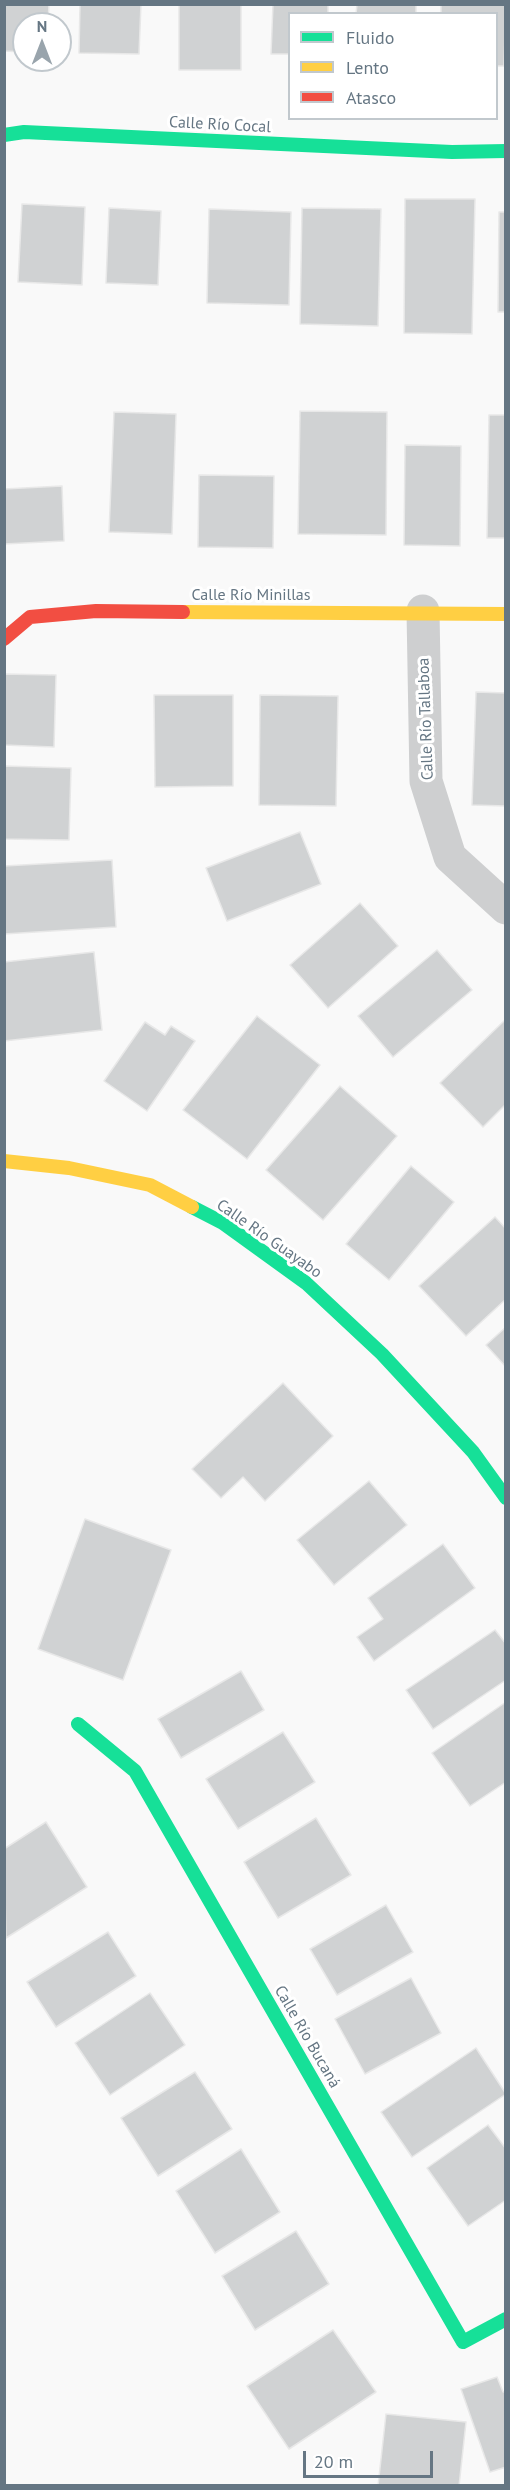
<!DOCTYPE html>
<meta charset="utf-8">
<style>
body{margin:0}
#map{position:relative;width:510px;height:2490px;overflow:hidden;background:#f9f9f9;font-family:"PT Sans",sans-serif}
canvas{display:block}
.frame{position:absolute;inset:0;border:6px solid #657683;pointer-events:none}
.legend{position:absolute;left:288px;top:12px;width:210px;height:108px;box-sizing:border-box;background:#fff;border:2px solid #c1c8cd;margin:0;padding:8px 10px;list-style:none;font-size:18px;color:#657683}
.legend li{display:flex;align-items:center;gap:12px;height:30px}
.legend b{width:30px;border:2px solid #c1c8cd}
.north{position:absolute;left:12px;top:12px;width:60px;height:60px;box-sizing:border-box;background:#fff;border:2px solid #c1c8cd;border-radius:50%;rotate:0deg;font-size:16px;font-weight:700;line-height:24px;text-align:center;color:#657683}
.north::after{content:'';display:block;margin:auto;width:21px;height:27px;background:#99a4ac;clip-path:polygon(50% 0,100% 100%,50% 72%,0 100%)}
.scale{position:absolute;left:303px;top:2451px;width:130px;height:27px;box-sizing:border-box;border:3px solid #657683;border-top:0;padding-left:8px;font-size:18px;line-height:21px;white-space:nowrap;color:#657683;-webkit-text-stroke:4px #fff;paint-order:stroke}
</style>
<div id="map">
<canvas width="510" height="2490"></canvas>
<div class="frame"></div>
<ul class="legend">
<li><b style="height:8px;background:#16e098"></b>Fluido</li>
<li><b style="height:8px;background:#ffcf43"></b>Lento</li>
<li><b style="height:8px;background:#f24e42"></b>Atasco</li>
</ul>
<div class="north">N</div>
<div class="scale">20 m</div>
</div>
<script>
const g = document.querySelector('canvas').getContext('2d');
g.lineJoin = 'round';
function fill(path, color) { g.fillStyle = color; g.fill(path, 'evenodd'); }
const poly = rows => new Path2D(rows.map(r => 'M' + r).join(''));
function trace(path, color, width, dash) { g.strokeStyle = color; g.lineWidth = width; g.lineCap = dash ? 'butt' : 'round'; g.setLineDash(dash || []); g.stroke(path); }
function drawText(font, color, halo, rows, align = 'center') {
  g.font = font + ' "PT Sans",sans-serif'; g.lineWidth = 6; g.setLineDash([]); g.textBaseline = 'middle'; g.strokeStyle = halo; g.fillStyle = color; for (const [text, x, y, turn = 0] of rows) {
    g.save(); g.translate(x, y); g.rotate((+turn || 0) * Math.PI / 180); g.textAlign = isNaN(turn) ? turn : align; if (halo) g.strokeText(text, 0, 0); g.fillText(text, 0, 0); g.restore();
  }
}
const building = poly([
 [4,4,49,4,48,24,24,24,24,52,4,51,4,4],
 [80,4,141,4,139,54,79,53,80,4],
 [179,4,241,4,241,70,179,70,179,4],
 [273,4,328,4,328,14,290,14,290,54,271,54,273,4],
 [357,4,416,4,416,14,356,14,357,4],
 [441,4,506,4,504,66,496,66,496,14,441,14,441,4],
 [405,199,475,199,472,334,404,333,405,199],
 [22,204,85,207,82,285,18,282,22,204],
 [109,208,161,211,158,285,106,283,109,208],
 [302,208,381,209,378,326,300,324,302,208],
 [209,209,291,212,289,305,207,303,209,209],
 [499,212,506,212,506,312,498,312,499,212],
 [300,411,387,412,386,535,298,534,300,411],
 [114,412,176,414,172,534,109,532,114,412],
 [489,415,506,415,506,538,487,538,489,415],
 [405,445,461,446,460,546,404,545,405,445],
 [199,475,274,476,273,548,198,547,199,475],
 [62,486,64,541,4,544,4,489,62,486],
 [4,674,56,675,54,747,4,745,4,674],
 [476,692,506,693,506,806,472,805,476,692],
 [154,695,233,695,233,786,155,787,154,695],
 [260,695,338,696,336,806,259,805,260,695],
 [4,766,71,768,69,840,4,839,4,766],
 [300,832,321,884,227,921,206,868,300,832],
 [112,860,116,927,4,934,4,866,112,860],
 [360,903,398,946,328,1008,290,965,360,903],
 [437,950,472,990,393,1057,358,1016,437,950],
 [94,952,102,1030,4,1041,4,962,94,952],
 [257,1016,320,1065,247,1159,183,1110,257,1016],
 [506,1019,506,1104,483,1127,440,1083,506,1019],
 [145,1022,165,1035,171,1026,195,1041,147,1111,104,1081,145,1022],
 [340,1086,397,1136,323,1220,266,1170,340,1086],
 [411,1166,454,1202,389,1280,346,1244,411,1166],
 [495,1217,506,1229,506,1299,466,1336,419,1286,495,1217],
 [506,1327,506,1367,486,1345,506,1327],
 [283,1383,333,1436,265,1501,243,1477,221,1498,192,1469,283,1383],
 [369,1481,407,1525,334,1585,297,1540,369,1481],
 [85,1519,171,1550,123,1680,38,1649,85,1519],
 [443,1544,475,1588,374,1661,357,1637,383,1619,368,1598,443,1544],
 [495,1630,506,1644,506,1680,433,1729,406,1690,495,1630],
 [241,1671,264,1710,181,1758,158,1719,241,1671],
 [506,1702,506,1782,470,1806,432,1753,506,1702],
 [283,1732,315,1782,238,1829,206,1779,283,1732],
 [316,1818,351,1875,278,1918,244,1862,316,1818],
 [46,1822,87,1887,6,1938,4,1849,46,1822],
 [386,1905,413,1952,337,1995,310,1949,386,1905],
 [108,1932,136,1976,56,2027,27,1982,108,1932],
 [411,1978,441,2033,365,2074,335,2019,411,1978],
 [150,1993,185,2045,110,2095,75,2043,150,1993],
 [476,2048,506,2094,412,2157,381,2112,476,2048],
 [195,2072,232,2129,158,2176,121,2118,195,2072],
 [488,2125,506,2149,506,2200,468,2226,427,2168,488,2125],
 [241,2149,280,2212,215,2253,176,2191,241,2149],
 [296,2231,329,2284,255,2330,222,2276,296,2231],
 [333,2330,376,2392,289,2449,247,2386,333,2330],
 [497,2377,503,2392,506,2391,506,2467,490,2472,461,2389,497,2377],
 [386,2414,466,2422,459,2486,378,2486,386,2414]
]);
const street = poly([
 [423,611,426,781,450,857,506,908]
]);
const fast = poly([
 [4,135,24,132,452,152,506,151],
 [192,1207,223,1223,306,1283,382,1354,473,1452,506,1498],
 [78,1724,135,1771,463,2342,506,2319]
]);
const slow = poly([
 [183,612,506,614],
 [4,1161,69,1168,150,1185,192,1207]
]);
const jam = poly([
 [4,639,30,617,96,611,183,612]
]);
const streetNames = [
 ["Calle Río Cocal",220,125,3],
 ["Calle Río Minillas",251,595],
 ["Calle Río Tallaboa",426,719,-92],
 ["Calle Río Guayabo",269,1239,35],
 ["Calle Río Bucaná",307,2037,60]
];
fill(building, '#d0d2d3');
trace(building, '#e8e8e8', 1.5);
trace(street, '#cecfd0', 33);
trace(fast, '#16e098', 14);
trace(slow, '#ffcf43', 14);
trace(jam, '#f24e42', 14);
drawText('16px', '#657683', '#fff', streetNames);
</script>
